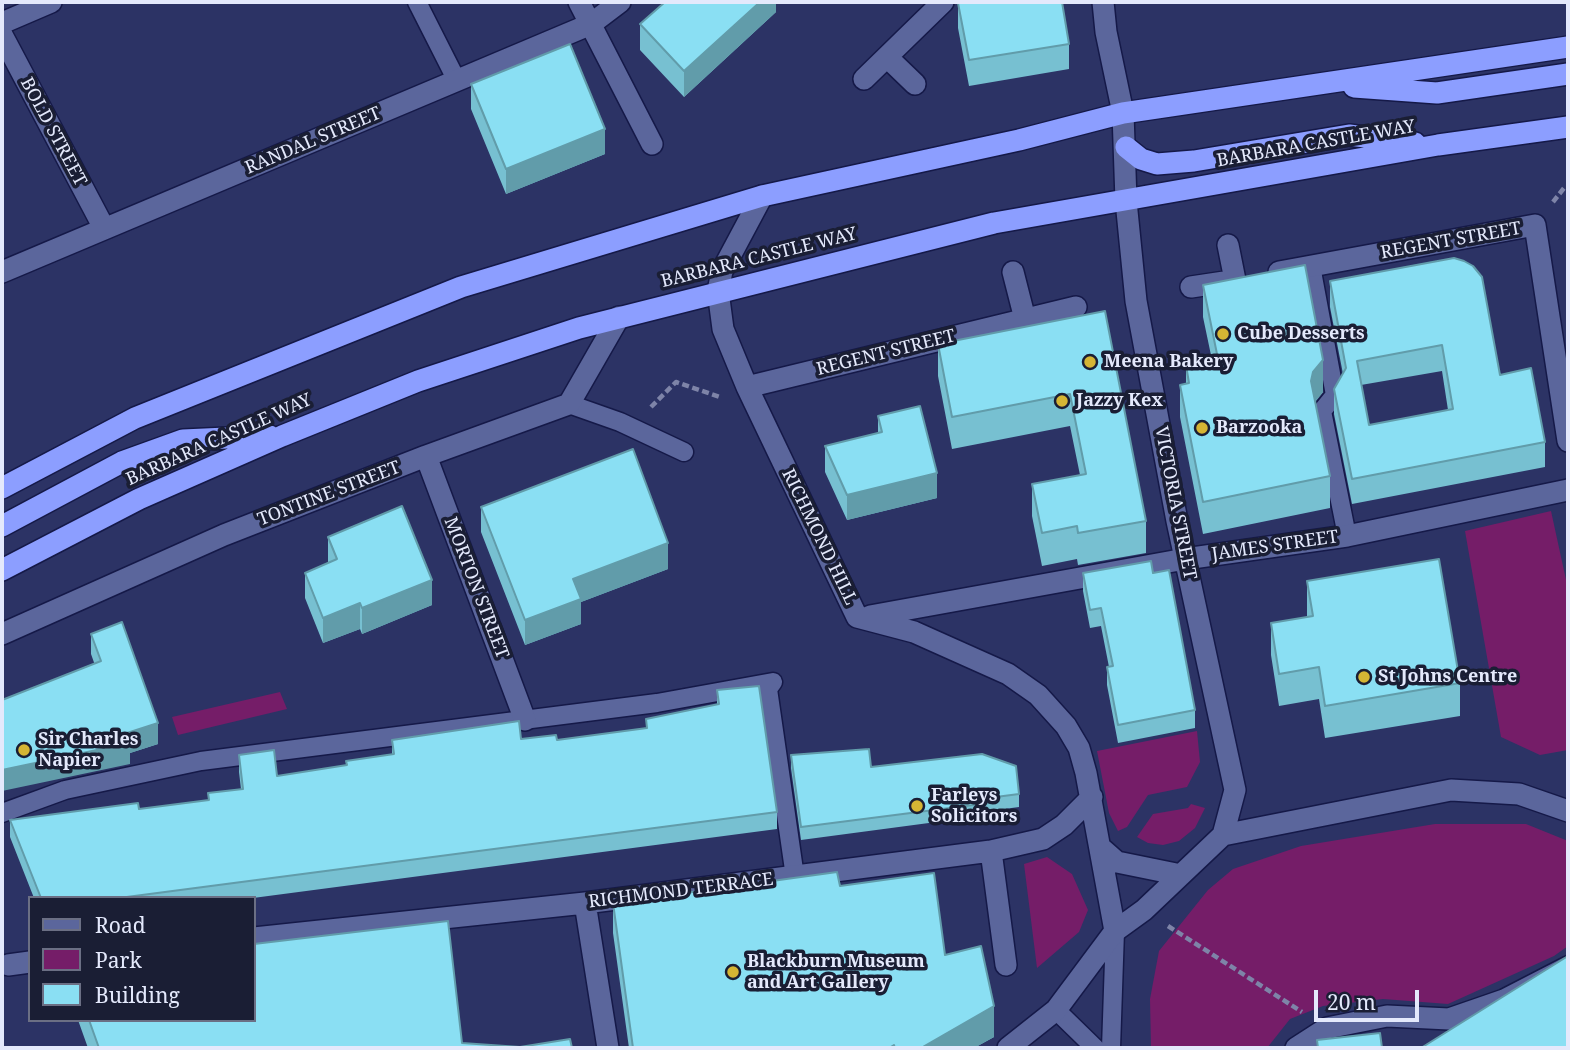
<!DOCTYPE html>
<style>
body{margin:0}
#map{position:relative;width:1570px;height:1050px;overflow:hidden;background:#2c3365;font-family:"Noto Serif",serif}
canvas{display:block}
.frame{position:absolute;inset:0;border:4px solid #e4e9fc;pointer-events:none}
.legend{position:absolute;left:28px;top:896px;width:228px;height:126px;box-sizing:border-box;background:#1a1e34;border:2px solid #6b6f84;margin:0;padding:9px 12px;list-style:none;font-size:21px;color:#e4e9fc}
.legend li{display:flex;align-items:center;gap:14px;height:35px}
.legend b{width:35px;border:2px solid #6b6f84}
.scale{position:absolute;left:1314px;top:990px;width:105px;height:32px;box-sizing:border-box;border:4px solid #e4e9fc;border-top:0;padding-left:9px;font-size:21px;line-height:24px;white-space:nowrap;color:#e4e9fc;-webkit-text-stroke:5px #1a1e34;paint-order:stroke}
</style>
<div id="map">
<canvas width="1570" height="1050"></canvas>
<div class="frame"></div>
<ul class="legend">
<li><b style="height:9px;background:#5b669c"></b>Road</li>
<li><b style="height:19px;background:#751d68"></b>Park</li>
<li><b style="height:19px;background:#8adff3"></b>Building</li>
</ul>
<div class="scale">20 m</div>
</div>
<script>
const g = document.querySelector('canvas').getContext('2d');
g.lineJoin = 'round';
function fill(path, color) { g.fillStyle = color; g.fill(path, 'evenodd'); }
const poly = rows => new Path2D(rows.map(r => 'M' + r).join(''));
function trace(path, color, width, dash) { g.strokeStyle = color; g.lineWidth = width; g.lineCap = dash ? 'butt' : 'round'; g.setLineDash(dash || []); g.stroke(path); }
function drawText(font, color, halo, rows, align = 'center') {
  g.font = font + ' "Noto Serif",serif'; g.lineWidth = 7; g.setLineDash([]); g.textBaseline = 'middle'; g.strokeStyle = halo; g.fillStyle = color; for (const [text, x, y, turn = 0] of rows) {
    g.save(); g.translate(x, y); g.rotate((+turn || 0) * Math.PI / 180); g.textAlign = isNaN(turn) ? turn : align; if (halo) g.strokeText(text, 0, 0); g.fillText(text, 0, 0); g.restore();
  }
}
const green = poly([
 [1551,511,1568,589,1568,750,1540,755,1501,737,1465,531],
 [280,692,287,709,178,735,172,717],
 [1197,731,1200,762,1187,787,1148,795,1127,827,1118,831,1109,813,1097,751],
 [1191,804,1205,808,1195,828,1179,841,1163,845,1148,843,1137,837,1153,814,1188,808],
 [1435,824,1526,824,1568,841,1568,946,1554,956,1448,1004,1383,999,1323,1006,1290,1019,1267,1048,1151,1048,1150,999,1159,951,1208,890,1233,869,1301,846],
 [1047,857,1072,874,1088,910,1079,932,1037,968,1024,864]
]);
const path = poly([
 [1553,202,1564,188,1568,187],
 [651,407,676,382,720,397],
 [1168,926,1302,1012]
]);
const lane = poly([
 [417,2,457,81],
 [1311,266,1335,395,1322,411,1347,536],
 [569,404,620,422,684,452],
 [2,813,65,790,201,761,657,703,773,682,768,689,795,877],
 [1056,1010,1095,1048],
 [1111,1048,1115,931]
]);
const street = poly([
 [579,2,652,144],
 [1103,2,1106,32,1123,113,1126,201,1136,301,1177,521,1235,790,1223,835],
 [2,23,51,2],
 [2,35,104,228],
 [887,57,915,84],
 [864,79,943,2],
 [762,196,722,271,718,291,723,329,747,387,857,617,914,632,1008,674,1038,695,1066,726,1079,748,1086,773,1115,931],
 [1228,245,1235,280],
 [2,272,591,24,620,2],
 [1013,272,1025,319],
 [1279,272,1535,225,1568,441],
 [1191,287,1231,281],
 [747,387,1076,307],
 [426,456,525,720],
 [870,616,1185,559,1347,536,1568,490],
 [2,634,224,535,426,456,569,404,619,317],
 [1100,847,1117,862,1181,875],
 [991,851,1006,965],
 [585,903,608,1048],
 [254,938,585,903,991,851,1043,839,1064,825,1092,797],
 [8,965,30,962],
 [1008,1048,1056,1010,1115,931,1144,910,1223,835,1451,790,1519,794,1568,811],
 [1296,1048,1327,1028,1387,1016,1449,1019,1504,1000,1568,967]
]);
const highway = poly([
 [1354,87,1437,93,1568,74],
 [1126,147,1141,159,1157,164,1194,161,1349,135,1415,143],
 [2,488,135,418,461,287,762,196,1019,140,1123,113,1568,47],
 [2,526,122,462,183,440,270,436],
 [2,570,139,499,282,436,418,381,579,328,994,223,1438,145,1568,127]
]);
const wall = poly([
 [776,2,776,12,684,97,640,50,640,24],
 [958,3,1069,44,1069,69,969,86,958,28],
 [471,84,605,154,506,194,471,109],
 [1330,281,1500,375,1545,442,1545,467,1352,504,1334,414,1334,389,1343,374,1330,307],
 [1442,371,1448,410,1369,425,1361,385],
 [1203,285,1323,392,1315,402,1330,476,1330,508,1203,534,1180,417,1180,385,1186,384,1186,365,1212,360,1203,317],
 [1105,311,1146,521,1146,553,1078,565,1077,559,1042,566,1032,516,1032,484,1080,475,1070,426,952,449,938,376,938,344],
 [878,416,937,498,847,520,825,472,825,446,878,433],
 [481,507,668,569,581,602,581,624,525,645,481,532],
 [328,537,432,605,362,634,360,629,323,643,305,598,305,573,328,563],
 [1083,573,1153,573,1195,710,1195,728,1118,743,1107,685,1107,667,1109,667,1101,626,1090,628,1083,591],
 [1307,581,1460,683,1460,716,1325,738,1319,699,1279,706,1271,655,1271,623,1307,617],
 [91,634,158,744,130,753,130,764,91,654],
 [717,690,777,812,777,829,253,898,34,898,10,837,10,820,139,809,208,800,208,793,241,789,239,772,239,755,277,776,346,766,346,761,392,754,392,740,521,739,557,740,646,728,646,719,717,705],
 [791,755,871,767,1019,794,1019,807,989,811,989,815,801,840,791,768],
 [840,886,945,955,994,1037,974,1048,629,1048,613,933,613,903],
 [78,1020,254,1020,462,1043,520,1047,572,1048,88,1048]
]);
const shadedWall = poly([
 [760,2,776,2,776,12,684,97,684,71],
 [605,129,605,154,506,194,506,169],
 [1323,360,1323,392,1313,404,1311,381,1313,372],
 [937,473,937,498,847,520,847,495],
 [668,543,668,569,581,602,581,624,525,645,525,620,573,579],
 [432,580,432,605,362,634,362,608],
 [360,603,360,629,323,643,323,618],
 [158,723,158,744,130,753,130,764,2,791,2,770,127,733],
 [994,1006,994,1037,974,1048,921,1048]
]);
const building = poly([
 [665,2,760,2,684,71,640,24,665,2],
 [963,2,1062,2,1069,44,969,60,958,3,963,2],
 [570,44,605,129,506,169,471,84,570,44],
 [1454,258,1464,261,1473,266,1482,277,1500,375,1531,368,1545,442,1352,479,1334,389,1346,368,1330,281,1454,258],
 [1442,345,1453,409,1369,425,1357,361,1442,345],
 [1305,265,1323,360,1313,372,1311,381,1330,476,1203,502,1180,385,1189,383,1186,365,1218,359,1203,285,1305,265],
 [1105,311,1146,521,1078,533,1077,526,1042,533,1032,484,1086,474,1070,394,952,417,938,344,1105,311],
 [920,406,937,473,847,495,825,446,882,432,878,416,920,406],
 [633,449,668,543,573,579,581,599,525,620,481,507,633,449],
 [402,506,432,580,362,608,360,603,323,618,305,573,337,559,328,537,402,506],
 [1439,559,1460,683,1325,706,1319,667,1279,674,1271,623,1313,616,1307,581,1439,559],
 [1151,561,1153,573,1169,570,1195,710,1118,725,1107,667,1113,666,1101,608,1090,610,1083,573,1151,561],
 [122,622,158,723,127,733,130,743,2,770,2,700,101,661,91,634,122,622],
 [759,686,777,812,119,898,41,898,10,820,138,803,139,809,209,800,208,793,243,789,239,755,274,750,277,776,347,765,346,761,394,754,392,740,519,721,521,739,556,735,557,740,647,728,646,719,719,704,717,690,759,686],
 [869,749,871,767,982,754,1016,766,1019,794,988,798,989,803,801,827,791,755,869,749],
 [837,872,840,886,934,873,945,955,981,946,994,1006,921,1048,895,1048,894,1045,889,1048,633,1048,613,903,837,872],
 [448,921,462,1043,520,1047,570,1039,572,1048,99,1048,89,1020,254,1020,254,944,448,921],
 [1568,956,1568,1048,1421,1048,1568,956],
 [1380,1033,1382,1048,1318,1048,1317,1040,1380,1033]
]);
const markers = [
 [1223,334,7,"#d5b534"],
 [1090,362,7,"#d5b534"],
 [1062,401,7,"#d5b534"],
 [1202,428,7,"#d5b534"],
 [1364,677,7,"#d5b534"],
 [24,750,7,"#d5b534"],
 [917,806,7,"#d5b534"],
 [733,972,7,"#d5b534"]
];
const streetNames = [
 ["BOLD STREET",53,132,62],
 ["RANDAL STREET",313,141,-23],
 ["BARBARA CASTLE WAY",1316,144,-10],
 ["REGENT STREET",1451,241,-10],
 ["BARBARA CASTLE WAY",759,258,-14],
 ["REGENT STREET",886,353,-14],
 ["BARBARA CASTLE WAY",219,440,-24],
 ["TONTINE STREET",329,494,-21],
 ["VICTORIA STREET",1175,503,79],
 ["RICHMOND HILL",819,537,64],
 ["JAMES STREET",1275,546,-8],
 ["MORTON STREET",476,588,69],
 ["RICHMOND TERRACE",681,891,-7]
];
const poiNames = [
 ["Cube Desserts",1237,334],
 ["Meena Bakery",1104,362],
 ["Jazzy Kex",1076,401],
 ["Barzooka",1216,428],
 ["St Johns Centre",1378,677],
 ["Sir Charles",38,740],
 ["Napier",38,761],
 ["Farleys",931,796],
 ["Solicitors",931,817],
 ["Blackburn Museum",747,962],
 ["and Art Gallery",747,983]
];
fill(green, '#751d68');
trace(lane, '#151948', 21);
trace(street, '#151948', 24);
trace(highway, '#151948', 24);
trace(path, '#7e84a8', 4.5, [7, 3.5]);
trace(lane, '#5b669c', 18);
trace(street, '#5b669c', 21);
trace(highway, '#8c9eff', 21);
fill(wall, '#77c0d1');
fill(shadedWall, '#619caa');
fill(building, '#8adff3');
trace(building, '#619caa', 2);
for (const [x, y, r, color] of markers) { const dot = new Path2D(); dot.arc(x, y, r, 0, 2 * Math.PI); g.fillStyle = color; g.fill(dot); trace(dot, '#1a1e34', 2.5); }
drawText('18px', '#e4e9fc', '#1a1e34', streetNames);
drawText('bold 18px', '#e4e9fc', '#1a1e34', poiNames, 'left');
</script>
